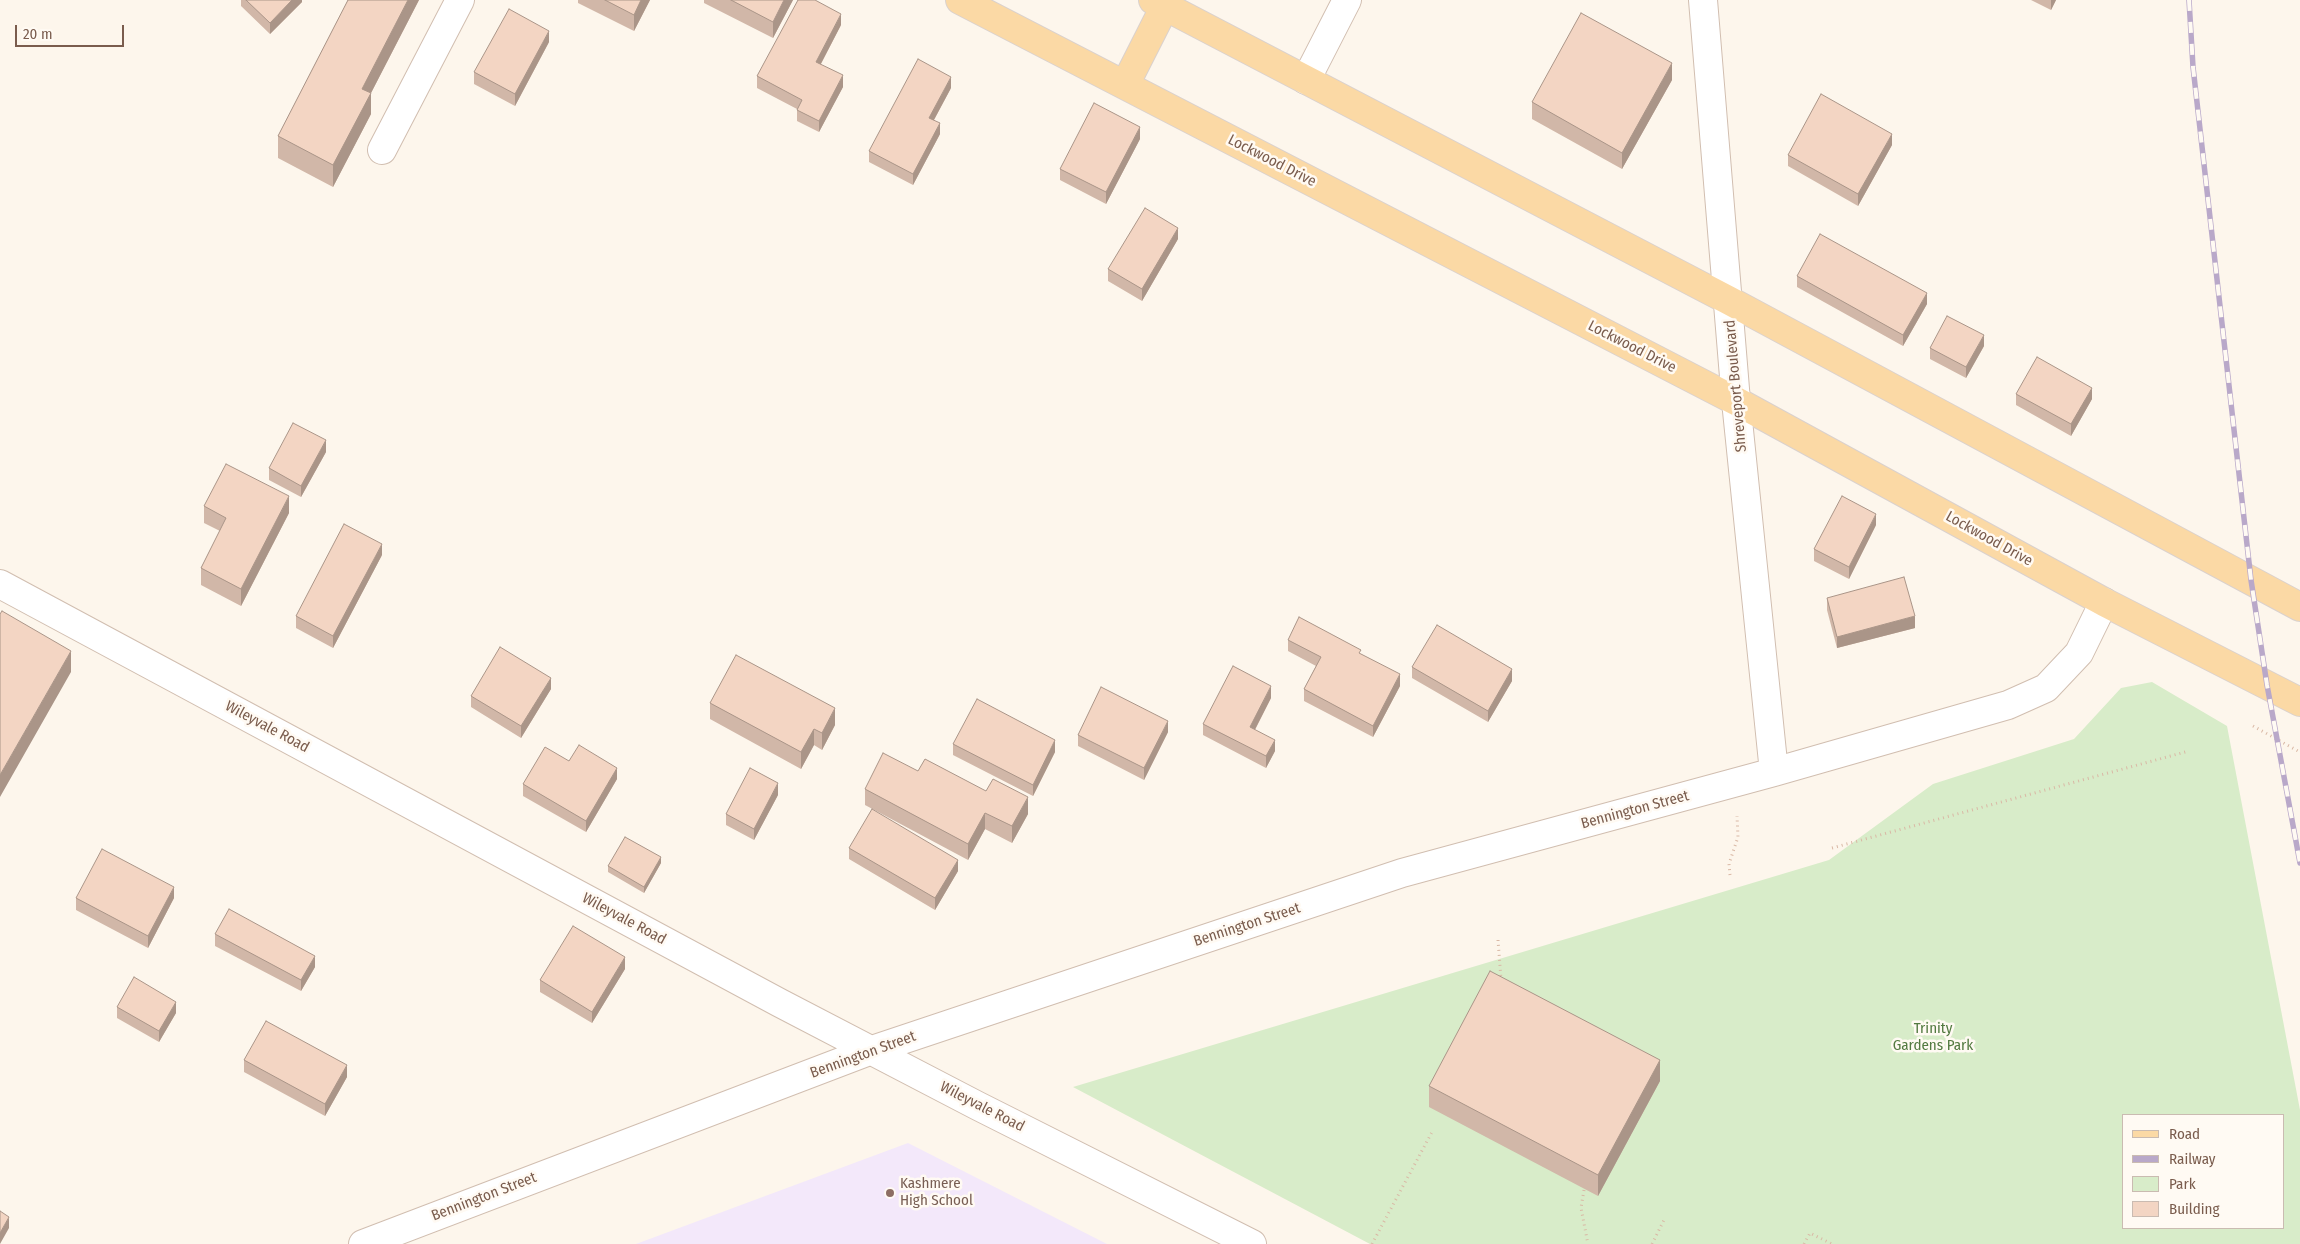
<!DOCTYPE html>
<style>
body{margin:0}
#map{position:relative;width:2300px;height:1244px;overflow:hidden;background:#fdf6ec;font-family:"Fira Sans Condensed",sans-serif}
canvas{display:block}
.legend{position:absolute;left:2122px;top:1114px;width:162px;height:115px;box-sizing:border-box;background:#fffaf3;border:1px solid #cabbb1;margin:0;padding:6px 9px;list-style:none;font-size:15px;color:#7a5c4d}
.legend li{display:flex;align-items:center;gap:10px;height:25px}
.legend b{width:25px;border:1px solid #cabbb1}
.scale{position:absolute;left:15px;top:25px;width:109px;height:22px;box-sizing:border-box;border:2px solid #7a5c4d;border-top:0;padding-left:6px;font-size:15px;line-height:18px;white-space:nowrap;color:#7a5c4d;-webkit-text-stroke:4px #fffaf3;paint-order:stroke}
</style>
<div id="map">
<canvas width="2300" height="1244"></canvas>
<ul class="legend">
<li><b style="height:6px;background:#fbd9a5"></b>Road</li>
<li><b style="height:6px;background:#b9a8c9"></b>Railway</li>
<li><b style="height:14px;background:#d8ecc9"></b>Park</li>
<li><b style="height:14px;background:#f3d5c3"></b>Building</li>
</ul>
<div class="scale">20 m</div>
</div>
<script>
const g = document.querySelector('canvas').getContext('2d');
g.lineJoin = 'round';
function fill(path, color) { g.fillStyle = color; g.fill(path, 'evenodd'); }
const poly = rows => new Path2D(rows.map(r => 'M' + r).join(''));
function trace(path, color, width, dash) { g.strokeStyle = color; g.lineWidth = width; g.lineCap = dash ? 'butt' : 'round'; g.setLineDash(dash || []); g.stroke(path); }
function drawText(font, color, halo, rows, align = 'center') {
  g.font = font + ' "Fira Sans Condensed",sans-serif'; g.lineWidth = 5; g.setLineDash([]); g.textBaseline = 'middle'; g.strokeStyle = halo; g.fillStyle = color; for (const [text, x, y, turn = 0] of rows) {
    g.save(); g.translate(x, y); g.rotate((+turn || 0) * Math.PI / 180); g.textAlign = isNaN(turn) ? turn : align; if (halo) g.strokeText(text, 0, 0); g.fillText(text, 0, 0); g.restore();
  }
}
const education = poly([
 [908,1143,1107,1244,636,1244]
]);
const green = poly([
 [2152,682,2227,726,2300,1110,2300,1244,1370,1244,1073,1087,1829,860,1933,784,2074,739,2121,688],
 [2124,1115,2284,1115,2284,1228,2124,1228]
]);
const path = poly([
 [2253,726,2298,751],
 [1832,848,2189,751],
 [1730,875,1729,864,1738,837,1737,816],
 [1498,940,1501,979],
 [1584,1190,1581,1208,1588,1244],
 [1372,1244,1432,1132],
 [1652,1244,1665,1218],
 [1804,1244,1810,1233,1832,1244]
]);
const minor = poly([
 [1703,0,1736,401,1774,772],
 [1306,80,1347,0],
 [382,150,460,0],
 [0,584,780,1003,978,1106,1252,1244],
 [363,1244,872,1050,1402,873,1774,772,2008,705,2046,688,2079,653,2104,602]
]);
const major = poly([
 [960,0,1736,401,2104,602,2300,702],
 [1153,0,1728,300,2300,607],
 [1125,85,1165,6]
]);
const rail = poly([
 [2189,0,2193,67,2251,580,2267,685,2300,863]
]);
const wall = poly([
 [241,0,302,0,302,2,270,34,241,6],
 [348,0,419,0,371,93,371,114,333,187,278,158,278,136],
 [578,0,650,0,634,31,578,3],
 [704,0,793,0,773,38,704,3],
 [2031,0,2056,0,2051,10],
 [841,25,821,64,843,87,819,132,797,121,797,109,757,88,757,76],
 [549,42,515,106,474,84,474,72],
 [1672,80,1622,169,1532,119,1532,102],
 [951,88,934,120,940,134,913,185,869,162,869,151],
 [1140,139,1106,204,1060,180,1060,169],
 [1892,145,1858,206,1788,166,1788,155],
 [1178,239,1142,301,1108,281,1108,269],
 [1797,276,1927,304,1903,346,1797,287],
 [1984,346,1966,378,1930,359,1930,348],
 [2016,394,2092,399,2071,436,2016,405],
 [326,452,301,497,269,480,269,468],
 [204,506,289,513,241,606,201,585,201,568,220,531,204,523],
 [1876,525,1849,579,1814,561,1814,549],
 [382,555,333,648,296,628,296,616],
 [1827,598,1915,628,1837,648,1827,610],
 [1288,640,1361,654,1400,686,1373,737,1304,701,1304,689,1316,666,1288,651],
 [1412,667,1512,681,1488,722,1412,678],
 [551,689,521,738,471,707,471,696],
 [1271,698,1255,730,1275,751,1266,768,1203,735,1203,724],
 [710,703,835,725,822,750,814,745,801,769,710,719],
 [1168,732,1144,780,1078,746,1078,735],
 [953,744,1055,752,1033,796,953,755],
 [569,761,617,779,586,832,523,796,523,784],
 [865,789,1028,814,1012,843,985,829,968,860,865,805],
 [778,795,754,840,726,825,726,814],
 [849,848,958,871,935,910,849,859],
 [661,863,644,893,608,872,608,866],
 [76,898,174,898,148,948,76,910],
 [215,934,315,967,301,991,215,946],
 [625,969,592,1023,540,992,540,980],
 [117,1007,176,1013,159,1042,117,1018],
 [244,1060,347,1077,325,1116,244,1072],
 [1660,1081,1598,1196,1429,1107,1429,1086]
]);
const shadedWall = poly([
 [292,0,302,0,302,2,270,34,270,23],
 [408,0,419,0,371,93,371,114,333,187,333,165,362,89],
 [641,0,650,0,634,31,634,15],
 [784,0,793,0,773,38,773,22],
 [2051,0,2056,0,2051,10],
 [841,14,841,25,816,73,816,62],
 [549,31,549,42,515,106,515,94],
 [1672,63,1672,80,1622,169,1622,153],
 [843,75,843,87,819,132,819,121],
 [951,77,951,88,929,129,929,118],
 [940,123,940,134,913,185,913,174],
 [1140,127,1140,139,1106,204,1106,192],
 [1892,134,1892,145,1858,206,1858,194],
 [1178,228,1178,239,1142,301,1142,289],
 [1927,293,1927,304,1903,346,1903,335],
 [1984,335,1984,346,1966,378,1966,367],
 [2092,388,2092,399,2071,436,2071,424],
 [326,440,326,452,301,497,301,486],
 [289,496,289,513,241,606,241,589],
 [1876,514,1876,525,1849,579,1849,567],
 [382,544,382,555,333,648,333,636],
 [1915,616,1915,628,1837,648,1837,637],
 [71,651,71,672,0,797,0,775],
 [1512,669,1512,681,1488,722,1488,711],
 [1400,674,1400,686,1373,737,1373,726],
 [551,678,551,689,521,738,521,726],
 [1271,686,1271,698,1250,739,1250,727],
 [835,708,835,725,822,750,822,733],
 [1168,721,1168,732,1144,780,1144,768],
 [814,729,814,745,801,769,801,752],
 [1055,740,1055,752,1033,796,1033,785],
 [1275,740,1275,751,1266,768,1266,756],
 [617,768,617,779,586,832,586,821],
 [778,783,778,795,754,840,754,829],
 [1028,797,1028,814,1012,843,1012,826],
 [985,813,985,829,968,860,968,844],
 [661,857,661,863,644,893,644,887],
 [958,860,958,871,935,910,935,898],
 [174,887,174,898,148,948,148,936],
 [315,956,315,967,301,991,301,980],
 [625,957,625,969,592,1023,592,1012],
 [176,1002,176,1013,159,1042,159,1031],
 [1660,1060,1660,1081,1598,1196,1598,1175],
 [347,1065,347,1077,325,1116,325,1104],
 [9,1217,9,1228,0,1244,0,1233]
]);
const building = poly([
 [246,0,292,0,270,23,246,0],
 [348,0,408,0,362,89,371,93,333,165,278,136,348,0],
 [605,0,641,0,634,15,605,0],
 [731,0,784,0,773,22,731,0],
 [798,0,815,0,841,14,816,62,843,75,819,121,797,110,802,100,757,76,798,0],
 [509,9,549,31,515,94,474,72,509,9],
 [1581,13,1672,63,1622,153,1532,102,1581,13],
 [918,59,951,77,929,118,940,123,913,174,869,151,918,59],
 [1821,94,1892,134,1858,194,1788,155,1821,94],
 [1094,103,1140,127,1106,192,1060,169,1094,103],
 [1145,208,1178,228,1142,289,1108,269,1145,208],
 [1820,234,1927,293,1903,335,1797,276,1820,234],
 [1947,316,1984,335,1966,367,1930,348,1947,316],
 [2037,357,2092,388,2071,424,2016,394,2037,357],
 [293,423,326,440,301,486,269,468,293,423],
 [226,464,289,496,241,589,201,568,226,518,204,506,226,464],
 [1842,496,1876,514,1849,567,1814,549,1842,496],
 [344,524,382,544,333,636,296,616,344,524],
 [1904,577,1915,616,1837,637,1827,598,1904,577],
 [2,611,71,651,0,775,0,614,2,611],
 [1299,617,1361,650,1359,653,1400,674,1373,726,1304,689,1321,657,1288,640,1299,617],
 [1437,625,1512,669,1488,711,1412,667,1437,625],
 [500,647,551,678,521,726,471,696,500,647],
 [736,655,835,708,822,733,814,729,801,752,710,703,736,655],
 [1233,666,1271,686,1250,727,1275,740,1266,756,1203,724,1233,666],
 [1101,687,1168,721,1144,768,1078,735,1101,687],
 [977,699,1055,740,1033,785,953,744,977,699],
 [579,745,617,768,586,821,523,784,545,747,569,761,579,745],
 [883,753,918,771,925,759,986,791,993,779,1028,797,1012,826,985,813,968,844,865,789,883,753],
 [750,768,778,783,754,829,726,814,750,768],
 [872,809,958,860,935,898,849,848,872,809],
 [625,837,661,857,644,887,608,866,625,837],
 [102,849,174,887,148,936,76,898,102,849],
 [229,909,315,956,301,980,215,934,229,909],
 [573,926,625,957,592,1012,540,980,573,926],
 [1490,971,1660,1060,1598,1175,1429,1086,1490,971],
 [134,977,176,1002,159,1031,117,1007,134,977],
 [266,1021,347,1065,325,1104,244,1060,266,1021],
 [0,1211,9,1217,0,1233,0,1211]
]);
const markers = [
 [890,1193,5,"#8d6e63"]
];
const streetNames = [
 ["Lockwood Drive",1272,161,27],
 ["Lockwood Drive",1632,347,27],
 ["Shreveport Boulevard",1736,386,-95],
 ["Lockwood Drive",1989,539,29],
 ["Wileyvale Road",267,727,28],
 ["Bennington Street",1635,810,-15],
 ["Wileyvale Road",624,919,28],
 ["Bennington Street",1247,925,-18],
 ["Bennington Street",863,1055,-20],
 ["Wileyvale Road",982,1107,27],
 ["Bennington Street",484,1197,-21]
];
const parkNames = [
 ["Trinity",1933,1029],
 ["Gardens Park",1933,1046]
];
const educationNames = [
 ["Kashmere",900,1184],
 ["High School",900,1201]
];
fill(education, '#f3e8fa');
fill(green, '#d8ecc9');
trace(minor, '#d1beb0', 30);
trace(major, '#dad1cd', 30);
trace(path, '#d9b8a5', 3, [1, 4]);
trace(minor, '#fff', 28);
trace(major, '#fbd9a5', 28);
trace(rail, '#b9a8c9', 5.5);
trace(rail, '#fffaf3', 4, [11]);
fill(wall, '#d1b7a8');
fill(shadedWall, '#aa9588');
fill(building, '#f3d5c3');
trace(building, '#aa9588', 1);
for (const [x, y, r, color] of markers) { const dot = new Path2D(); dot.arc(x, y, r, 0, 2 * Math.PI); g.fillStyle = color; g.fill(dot); trace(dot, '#fffaf3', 2); }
drawText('15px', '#7a5c4d', '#fffaf3', streetNames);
drawText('15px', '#537a41', '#fffaf3', parkNames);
drawText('15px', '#785e54', '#fffaf3', educationNames, 'left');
</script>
